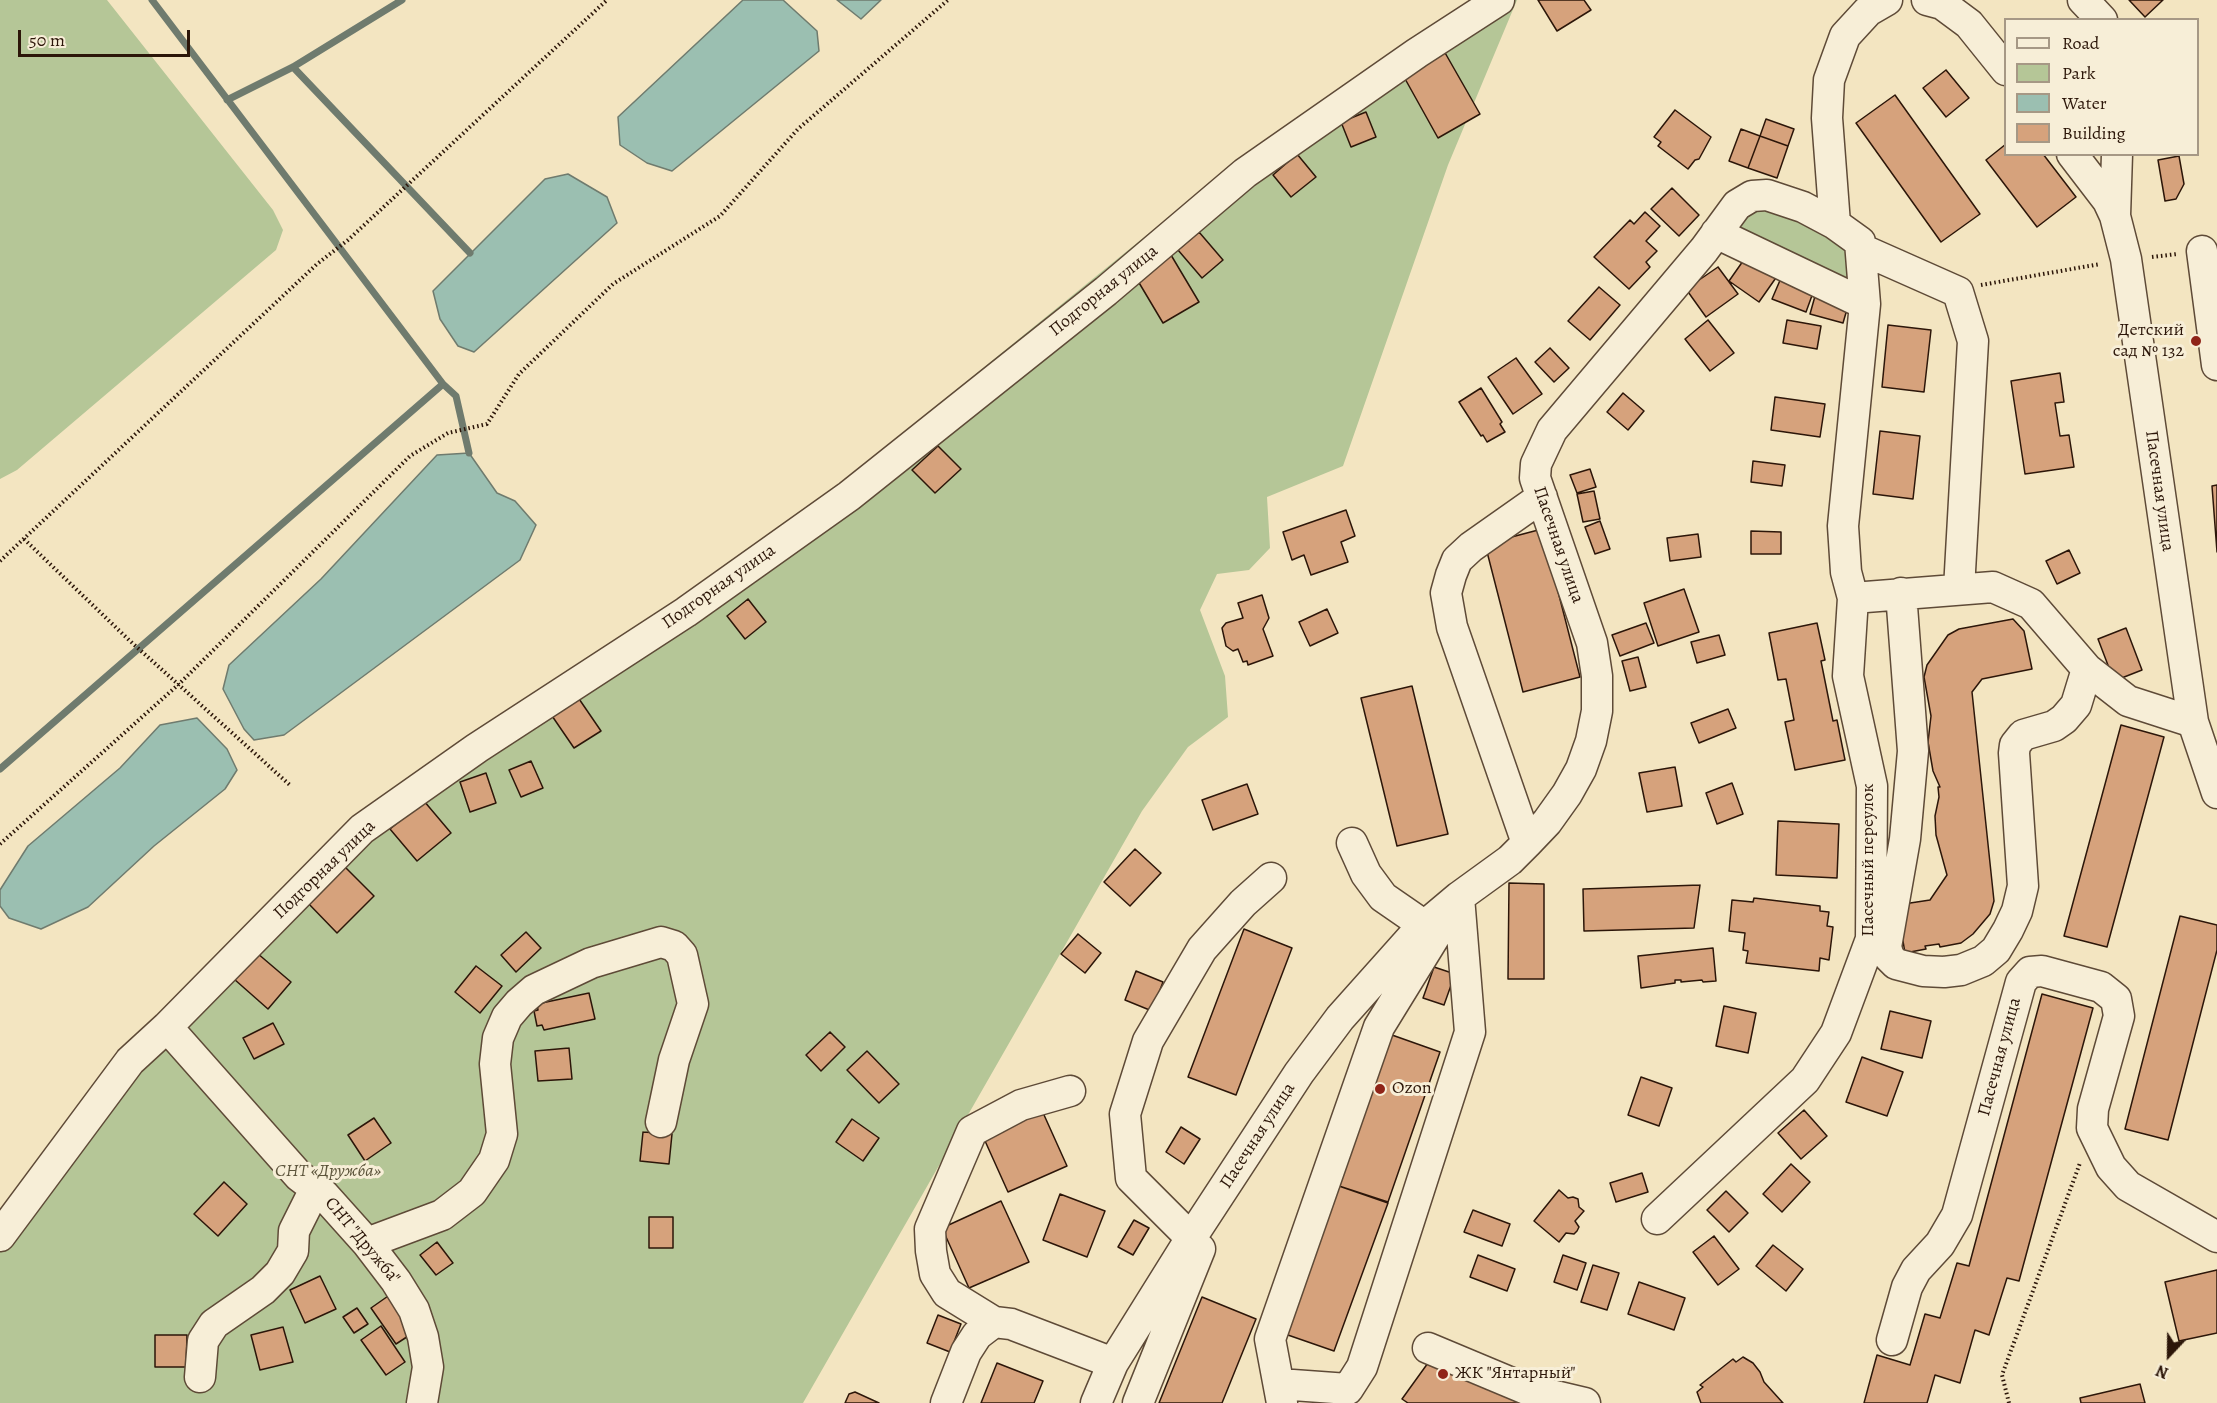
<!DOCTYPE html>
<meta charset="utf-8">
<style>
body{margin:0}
#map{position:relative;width:2217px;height:1403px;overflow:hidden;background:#f3e5c1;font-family:Alegreya,serif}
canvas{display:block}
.legend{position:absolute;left:2004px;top:18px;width:195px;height:138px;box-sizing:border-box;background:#f7eed7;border:2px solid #a69885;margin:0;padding:8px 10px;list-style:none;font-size:18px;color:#2c1609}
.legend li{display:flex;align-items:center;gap:12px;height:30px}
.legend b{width:30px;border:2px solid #a69885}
.north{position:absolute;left:2139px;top:1325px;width:60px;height:60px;-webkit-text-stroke:4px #f7eed7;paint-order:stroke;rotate:202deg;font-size:16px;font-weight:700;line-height:24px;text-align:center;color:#2c1609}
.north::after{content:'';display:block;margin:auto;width:21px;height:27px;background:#2c1609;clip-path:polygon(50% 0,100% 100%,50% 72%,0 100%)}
.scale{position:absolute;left:18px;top:30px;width:172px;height:27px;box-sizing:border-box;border:3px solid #2c1609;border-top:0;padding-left:8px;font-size:18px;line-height:21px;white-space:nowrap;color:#2c1609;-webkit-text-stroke:4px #f7eed7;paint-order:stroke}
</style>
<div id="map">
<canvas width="2217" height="1403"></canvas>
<ul class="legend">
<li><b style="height:8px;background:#f7eed7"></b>Road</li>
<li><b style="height:16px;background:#b5c697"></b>Park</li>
<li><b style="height:16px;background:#9bbfb1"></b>Water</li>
<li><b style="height:16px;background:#d6a27c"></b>Building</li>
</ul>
<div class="north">N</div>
<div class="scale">50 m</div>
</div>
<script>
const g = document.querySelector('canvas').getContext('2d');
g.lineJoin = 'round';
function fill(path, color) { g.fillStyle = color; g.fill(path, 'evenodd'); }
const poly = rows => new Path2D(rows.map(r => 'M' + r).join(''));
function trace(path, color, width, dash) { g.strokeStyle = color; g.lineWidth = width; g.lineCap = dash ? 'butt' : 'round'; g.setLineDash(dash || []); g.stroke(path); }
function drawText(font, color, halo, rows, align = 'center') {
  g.font = font + ' Alegreya,serif'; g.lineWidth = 6; g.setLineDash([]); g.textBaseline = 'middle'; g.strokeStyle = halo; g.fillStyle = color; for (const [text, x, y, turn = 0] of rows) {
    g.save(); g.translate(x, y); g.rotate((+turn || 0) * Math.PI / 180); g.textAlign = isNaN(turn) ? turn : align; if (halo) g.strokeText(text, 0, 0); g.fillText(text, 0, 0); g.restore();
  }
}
const green = poly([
 [0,0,107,0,273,210,283,230,276,250,17,470,0,479],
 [1476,0,1517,0,1448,165,1343,466,1267,497,1270,548,1249,570,1217,574,1200,610,1225,676,1228,717,1188,747,1142,811,803,1403,0,1403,0,1210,108,1066,339,831,680,600,745,550,796,520,1244,156],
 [1770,206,1836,237,1848,250,1852,277,1848,278,1736,232,1741,214]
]);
const water = poly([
 [743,0,783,0,817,31,819,51,672,171,647,163,620,145,618,117,743,0],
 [837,0,881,0,861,19,837,0],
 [568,174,607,197,617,223,474,352,458,346,440,319,433,291,545,179,568,174],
 [469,453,497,493,515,501,536,525,520,560,284,735,254,740,244,729,223,689,229,665,321,579,437,455,469,453],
 [197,718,227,749,237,770,225,789,154,846,88,907,41,929,9,918,0,906,0,890,28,846,120,768,160,725,197,718]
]);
const stream = poly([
 [152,0,443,384,456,396,469,453],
 [293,67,470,253],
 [227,100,293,67,402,0],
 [0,769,443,384]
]);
const building = poly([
 [1538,0,1584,0,1591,10,1557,31,1538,0],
 [2129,0,2163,0,2145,17,2129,0],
 [1440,44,1480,114,1438,138,1399,68,1440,44],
 [1946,70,1969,98,1946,117,1923,88,1946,70],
 [1895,95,1980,214,1941,242,1856,123,1895,95],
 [1675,110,1711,137,1699,159,1695,160,1688,169,1658,146,1661,142,1654,137,1675,110],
 [1366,112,1376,137,1351,147,1341,122,1366,112],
 [1766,119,1794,129,1788,146,1760,136,1766,119],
 [1741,129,1760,136,1748,168,1729,161,1741,129],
 [1760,136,1788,146,1777,178,1748,168,1760,136],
 [2006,144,2006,154,2043,154,2076,197,2037,227,1986,160,2006,144],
 [1297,154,1316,177,1291,197,1273,175,1297,154],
 [2179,156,2184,184,2176,199,2165,201,2158,160,2179,156],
 [1672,188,1699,215,1679,236,1651,209,1672,188],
 [1645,212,1660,226,1646,241,1657,251,1646,262,1650,267,1629,289,1594,257,1630,220,1634,224,1645,212],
 [1199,232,1223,260,1202,278,1178,250,1199,232],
 [1750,251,1780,272,1759,302,1729,281,1750,251],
 [1171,255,1199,302,1163,323,1135,276,1171,255],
 [1718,267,1738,294,1706,317,1686,289,1718,267],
 [1781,278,1814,290,1806,312,1772,299,1781,278],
 [1599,287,1620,305,1590,340,1568,321,1599,287],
 [1817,289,1850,299,1843,323,1810,314,1817,289],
 [1708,320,1734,353,1710,371,1685,339,1708,320],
 [1787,320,1821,326,1817,349,1783,343,1787,320],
 [1888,325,1931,330,1924,392,1882,387,1888,325],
 [1550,348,1569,368,1554,382,1535,362,1550,348],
 [1516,358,1542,394,1513,414,1488,377,1516,358],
 [2060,373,2064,402,2055,403,2060,436,2069,435,2074,467,2025,474,2011,381,2060,373],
 [1481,388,1502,422,1500,424,1505,432,1487,442,1483,435,1481,436,1459,402,1481,388],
 [1623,393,1644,411,1628,430,1607,412,1623,393],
 [1775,397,1825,404,1820,437,1771,430,1775,397],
 [1880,431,1920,436,1913,499,1873,494,1880,431],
 [938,446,961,469,935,493,912,470,938,446],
 [1753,461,1785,465,1782,486,1751,482,1753,461],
 [1590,469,1596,487,1577,493,1570,475,1590,469],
 [2217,485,2217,552,2212,486,2217,485],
 [1594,491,1600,519,1583,522,1577,494,1594,491],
 [1346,510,1355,536,1341,542,1348,562,1311,575,1304,555,1292,560,1283,532,1346,510],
 [1600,521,1610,549,1595,554,1585,527,1600,521],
 [1542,529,1580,677,1523,692,1485,544,1542,529],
 [1751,531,1781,532,1781,554,1751,554,1751,531],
 [1698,534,1701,557,1670,561,1667,538,1698,534],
 [2069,550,2080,573,2057,584,2046,561,2069,550],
 [1684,589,1699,632,1658,646,1644,603,1684,589],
 [1262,595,1269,618,1263,629,1273,656,1248,665,1247,661,1243,662,1238,649,1233,651,1226,646,1222,628,1226,623,1243,618,1238,603,1262,595],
 [748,599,766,622,745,639,727,616,748,599],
 [1327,609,1338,633,1310,646,1299,622,1327,609],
 [2013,619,2024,631,2032,669,1982,679,1972,692,1994,901,1990,914,1973,934,1961,943,1940,947,1939,944,1925,946,1926,949,1905,953,1903,941,1892,943,1897,905,1930,900,1947,875,1936,835,1935,816,1939,797,1938,787,1940,787,1933,771,1928,742,1931,716,1924,677,1927,665,1948,635,1959,629,2013,619],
 [1646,623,1654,643,1620,656,1612,635,1646,623],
 [1817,623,1825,660,1821,661,1833,721,1837,720,1845,760,1795,770,1785,722,1794,720,1786,679,1778,680,1769,633,1817,623],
 [2126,628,2142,670,2114,681,2098,639,2126,628],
 [1719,635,1725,655,1697,663,1691,642,1719,635],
 [1638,657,1646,687,1630,691,1622,661,1638,657],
 [1412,686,1448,834,1397,846,1361,698,1412,686],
 [575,693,601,731,574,748,548,710,575,693],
 [1728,709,1736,728,1699,743,1691,723,1728,709],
 [2121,725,2164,737,2107,947,2064,936,2121,725],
 [531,761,543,788,521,797,509,770,531,761],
 [1675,767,1682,806,1647,812,1639,773,1675,767],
 [486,773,496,803,470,812,460,782,486,773],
 [1732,783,1743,814,1717,824,1706,793,1732,783],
 [1247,784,1258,814,1213,830,1202,800,1247,784],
 [424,801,451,833,417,861,390,829,424,801],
 [1778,821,1839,824,1837,878,1776,875,1778,821],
 [1135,849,1161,873,1130,906,1104,882,1135,849],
 [343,865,374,896,337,933,306,901,343,865],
 [1509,883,1544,884,1544,979,1508,979,1509,883],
 [1700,885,1694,928,1584,931,1583,889,1700,885],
 [1754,898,1820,906,1820,911,1829,912,1827,926,1833,927,1829,960,1820,958,1819,971,1746,963,1748,951,1743,950,1745,933,1729,931,1732,900,1753,902,1754,898],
 [2180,916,2217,925,2217,950,2168,1140,2125,1129,2180,916],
 [1244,929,1292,948,1236,1095,1188,1077,1244,929],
 [526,932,541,948,516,972,501,955,526,932],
 [1078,934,1101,953,1085,973,1061,954,1078,934],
 [1713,948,1716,981,1703,982,1702,980,1681,982,1681,980,1675,980,1675,983,1641,988,1638,956,1713,948],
 [257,953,291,982,268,1009,234,979,257,953],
 [476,966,502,986,480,1013,455,992,476,966],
 [1434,967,1455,974,1444,1005,1423,998,1434,967],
 [1136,971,1163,982,1152,1011,1125,1000,1136,971],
 [589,993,595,1019,544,1030,542,1025,537,1026,534,1011,538,1010,537,1004,589,993],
 [2042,994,2093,1008,2019,1281,2007,1278,1989,1335,1975,1330,1960,1383,1935,1375,1927,1403,1864,1403,1877,1355,1910,1365,1925,1314,1940,1318,1957,1263,1969,1266,2042,994],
 [1724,1006,1756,1013,1748,1053,1716,1046,1724,1006],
 [1890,1011,1931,1021,1922,1058,1881,1049,1890,1011],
 [273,1023,284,1044,254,1059,243,1038,273,1023],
 [830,1032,845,1047,821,1071,806,1055,830,1032],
 [1392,1035,1440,1052,1388,1202,1339,1186,1392,1035],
 [569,1048,572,1079,538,1081,535,1051,569,1048],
 [867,1051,899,1084,879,1103,847,1070,867,1051],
 [1862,1057,1903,1072,1887,1116,1846,1102,1862,1057],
 [1641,1077,1672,1088,1659,1126,1628,1115,1641,1077],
 [1040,1106,1067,1166,1008,1192,981,1132,1040,1106],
 [1804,1110,1827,1136,1801,1159,1778,1133,1804,1110],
 [374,1118,391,1143,365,1161,348,1135,374,1118],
 [852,1119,879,1138,863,1161,836,1142,852,1119],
 [1181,1127,1200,1139,1184,1164,1166,1152,1181,1127],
 [643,1132,672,1134,669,1164,640,1161,643,1132],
 [1791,1164,1810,1182,1782,1212,1763,1194,1791,1164],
 [1642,1173,1648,1192,1616,1202,1610,1183,1642,1173],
 [224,1182,247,1204,218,1236,194,1214,224,1182],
 [1339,1186,1388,1203,1334,1351,1285,1334,1339,1186],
 [1559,1190,1568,1198,1573,1197,1578,1199,1579,1207,1584,1211,1575,1221,1579,1227,1577,1231,1574,1234,1566,1233,1559,1242,1534,1221,1559,1190],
 [1726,1191,1748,1213,1729,1232,1707,1210,1726,1191],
 [1060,1194,1105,1211,1087,1257,1043,1240,1060,1194],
 [1001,1201,1029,1262,969,1288,942,1228,1001,1201],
 [1473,1210,1510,1224,1502,1246,1464,1232,1473,1210],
 [649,1217,673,1217,673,1248,649,1248,649,1217],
 [1134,1220,1149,1228,1133,1255,1118,1247,1134,1220],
 [1714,1236,1739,1269,1718,1285,1693,1252,1714,1236],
 [437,1242,453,1263,436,1275,420,1255,437,1242],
 [1773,1245,1803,1269,1786,1291,1756,1266,1773,1245],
 [1478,1255,1515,1269,1507,1291,1470,1277,1478,1255],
 [1563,1255,1586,1263,1577,1290,1554,1282,1563,1255],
 [1593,1265,1619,1273,1607,1310,1581,1302,1593,1265],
 [2217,1270,2217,1333,2179,1341,2165,1282,2217,1270],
 [320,1276,336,1309,305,1323,290,1290,320,1276],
 [1639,1282,1685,1298,1674,1330,1628,1314,1639,1282],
 [391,1294,416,1331,396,1344,371,1308,391,1294],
 [1202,1297,1256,1319,1222,1403,1159,1403,1202,1297],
 [357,1308,368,1324,354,1333,343,1317,357,1308],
 [938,1315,961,1324,950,1352,927,1343,938,1315],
 [381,1326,405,1362,386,1375,361,1340,381,1326],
 [283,1327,293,1362,260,1370,251,1335,283,1327],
 [155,1335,187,1335,186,1367,155,1367,155,1335],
 [1433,1356,1450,1364,1486,1389,1491,1382,1527,1403,1408,1403,1402,1399,1433,1356],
 [1743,1357,1753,1363,1760,1372,1764,1382,1783,1403,1701,1403,1697,1392,1703,1387,1700,1385,1733,1359,1736,1362,1743,1357],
 [997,1363,1043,1381,1034,1403,981,1403,997,1363],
 [2140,1384,2145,1403,2081,1403,2080,1398,2140,1384],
 [855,1392,879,1403,845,1403,849,1394,855,1392]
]);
const path = poly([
 [2152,257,2177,254],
 [1981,285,2100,264],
 [24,539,129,640,291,786],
 [0,561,317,264,348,240,607,0],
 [0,844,178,685,410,456,448,433,487,424,519,374,613,284,720,216,798,129,948,0],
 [2009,1403,2002,1375,2080,1163]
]);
const minor = poly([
 [1927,0,1942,4,1969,24,2006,70],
 [2083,0,2102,20],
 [2072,154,2108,201,2115,216,2126,259,2193,722],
 [2115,216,2117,154],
 [1835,224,1827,118,1829,80,1845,36,1868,11,1887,0],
 [1716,233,1865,304],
 [1861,249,1958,292,1973,341,1959,589],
 [2202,251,2217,365],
 [1901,593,1913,751,1905,839,1886,947,1889,957,1896,964,1923,971,1944,972,1961,970,1983,961,1996,950,2008,930,2017,911,2023,886,2014,753,2015,745,2023,735,2054,726,2064,719,2076,705,2087,669],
 [1853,598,1993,587,2031,604,2087,669,2128,701,2193,722,2217,793],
 [1352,843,1366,874,1383,897,1425,926],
 [1527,843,1452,627,1446,593,1451,575,1457,560,1471,547,1542,497],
 [167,1027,299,1176,324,1195,367,1243,396,1281,414,1310,423,1337,428,1367,422,1403],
 [0,1236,130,1061,167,1027,362,829,477,748,686,612,849,496,1106,291,1245,173,1417,53,1499,0],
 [1191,1238,1131,1178,1125,1114,1148,1041,1202,949,1243,903,1271,878],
 [367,1243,442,1215,472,1192,494,1160,502,1134,495,1064,498,1038,507,1017,519,1003,534,990,591,963,661,942,674,946,682,955,693,1004,674,1060,661,1122],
 [994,1322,947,1293,935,1274,931,1251,930,1229,972,1131,1021,1105,1070,1091],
 [1892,1340,1907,1287,1916,1270,1940,1244,1957,1215,2021,982,2030,972,2042,971,2101,987,2116,999,2119,1016,2093,1109,2092,1128,2111,1167,2128,1186,2217,1237],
 [1428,1348,1526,1389,1585,1403],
 [200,1377,203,1341,214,1324,263,1290,280,1273,293,1251,294,1231,315,1189],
 [1279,1384,1348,1389,1362,1367,1470,1032,1459,897],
 [946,1403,966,1352,977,1335,994,1322,1011,1324,1113,1363],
 [1096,1403,1113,1363,1191,1238,1299,1073,1340,1018,1415,934,1459,897,1510,860,1527,843,1547,822,1567,794,1581,769,1591,741,1597,711,1597,676,1592,643,1535,478,1536,464,1552,430,1704,250,1737,205,1752,196,1767,195,1803,207,1835,224,1860,242,1865,304,1843,526,1846,572,1853,598,1848,676,1872,786,1871,939,1836,1033,1805,1080,1657,1219],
 [1138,1403,1200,1249],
 [1282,1403,1270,1339,1379,1027,1443,923]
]);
const markers = [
 [2196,341,6,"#8f2418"],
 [1380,1089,6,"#8f2418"],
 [1443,1374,6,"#8f2418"]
];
const streetNames = [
 ["Подгорная улица",1104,291,-39],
 ["Пасечная улица",2159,491,82],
 ["Пасечная улица",1558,545,71],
 ["Подгорная улица",719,587,-35],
 ["Пасечный переулок",1869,860,-90],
 ["Подгорная улица",325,870,-44],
 ["Пасечная улица",2000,1057,-75],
 ["Пасечная улица",1258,1136,-57],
 ["СНТ \"Дружба\"",362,1241,50]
];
const poiNames = [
 ["Детский",2184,331,"right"],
 ["сад № 132",2184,352,"right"],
 ["Ozon",1392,1089],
 ["ЖК \"Янтарный\"",1455,1374]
];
const parkNames = [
 ["СНТ «Дружба»",328,1172]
];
fill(green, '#b5c697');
fill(water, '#9bbfb1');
trace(water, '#6f7b6e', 1.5);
trace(stream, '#6f7b6e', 7);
fill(building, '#d6a27c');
trace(building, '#2c1609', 1.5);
trace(minor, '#5e4a37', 33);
trace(path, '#2c1609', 4, [1.5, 3]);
trace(minor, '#f7eed7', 30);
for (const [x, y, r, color] of markers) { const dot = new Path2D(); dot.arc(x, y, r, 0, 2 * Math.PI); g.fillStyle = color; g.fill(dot); trace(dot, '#f7eed7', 2); }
drawText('18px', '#2c1609', '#f7eed7', streetNames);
drawText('18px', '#2c1609', '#f7eed7', poiNames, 'left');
drawText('italic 18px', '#5c543b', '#f7eed7', parkNames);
</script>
